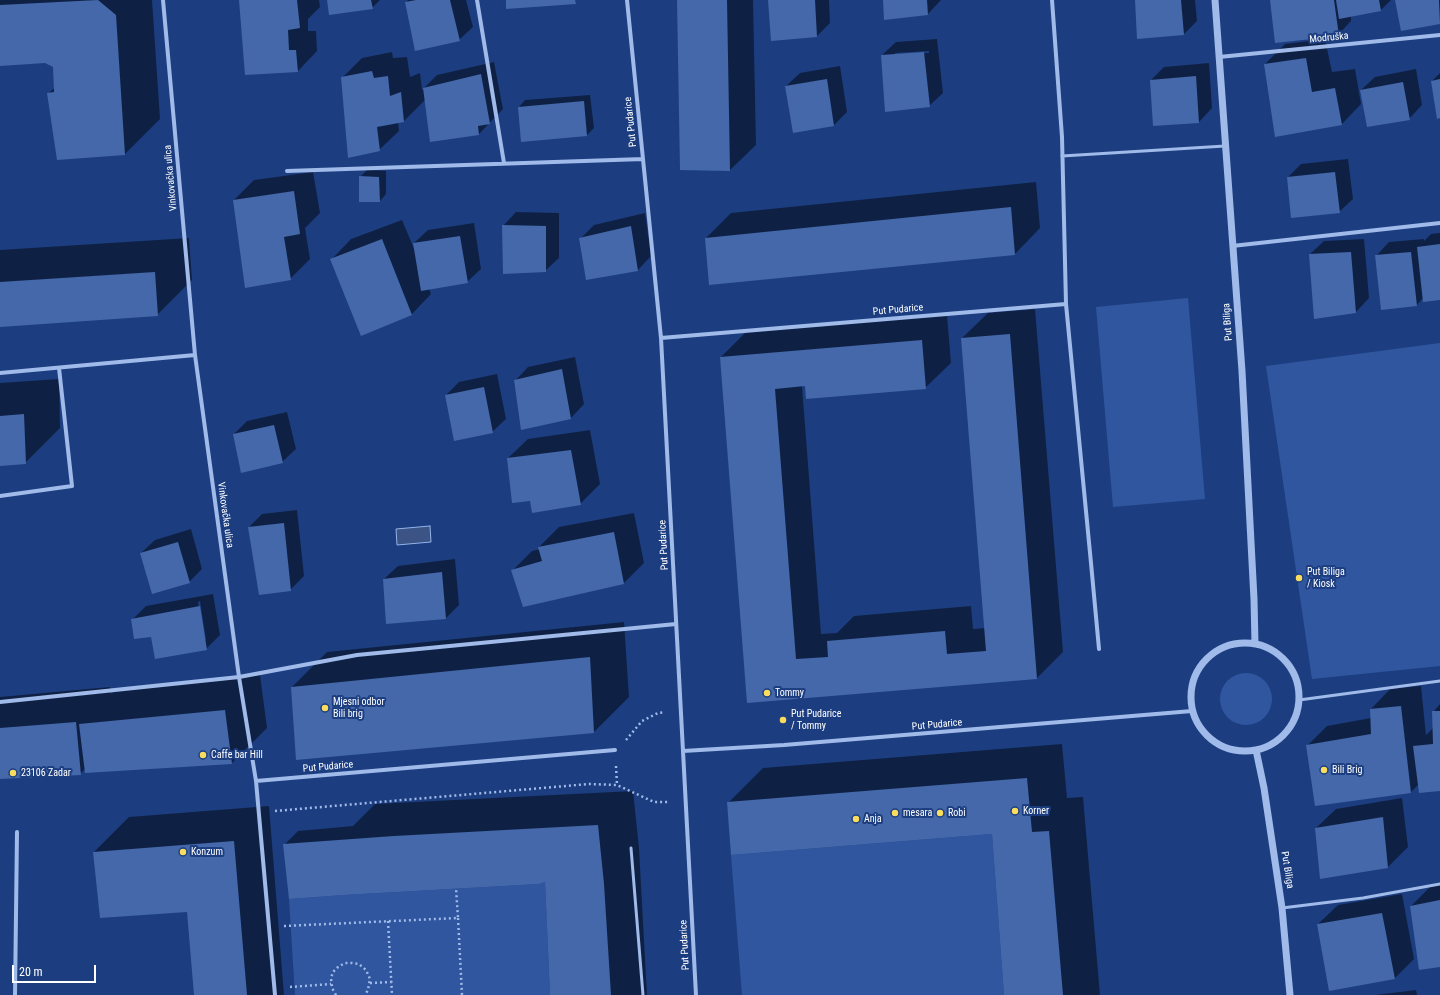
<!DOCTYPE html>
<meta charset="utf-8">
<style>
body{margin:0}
#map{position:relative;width:1440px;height:995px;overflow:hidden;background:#1c3e80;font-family:"Roboto Condensed",sans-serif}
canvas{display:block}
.scale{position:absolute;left:12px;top:965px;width:84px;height:18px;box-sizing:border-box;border:2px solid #fff;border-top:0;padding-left:5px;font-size:12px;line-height:14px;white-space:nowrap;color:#fff;-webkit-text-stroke:3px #1c3e80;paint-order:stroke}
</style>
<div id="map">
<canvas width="1440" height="995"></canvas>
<div class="scale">20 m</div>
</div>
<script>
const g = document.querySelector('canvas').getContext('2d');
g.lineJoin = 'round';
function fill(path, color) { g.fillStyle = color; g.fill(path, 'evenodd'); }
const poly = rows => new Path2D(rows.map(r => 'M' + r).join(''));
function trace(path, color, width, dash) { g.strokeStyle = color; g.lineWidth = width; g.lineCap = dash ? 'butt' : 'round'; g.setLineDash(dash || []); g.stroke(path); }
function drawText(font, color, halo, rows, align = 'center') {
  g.font = font + ' "Roboto Condensed",sans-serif'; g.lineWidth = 4; g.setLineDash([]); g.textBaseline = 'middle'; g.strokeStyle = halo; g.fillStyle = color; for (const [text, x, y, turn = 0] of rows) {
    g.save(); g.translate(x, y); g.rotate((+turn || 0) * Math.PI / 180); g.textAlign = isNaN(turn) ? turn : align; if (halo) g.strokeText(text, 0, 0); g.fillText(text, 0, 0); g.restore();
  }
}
const green = poly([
 [1188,298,1205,499,1113,507,1096,307],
 [1440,343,1440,666,1312,679,1266,366],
 '1220 699a26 26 0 1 1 52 0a26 26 0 1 1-52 0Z',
 [992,834,1004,995,742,995,731,855],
 [545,882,550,995,295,995,289,899,344,895,539,884]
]);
const water = poly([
 [430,526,431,542,397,545,396,529,430,526]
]);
const shadow = poly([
 [0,0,152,0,160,119,125,154,58,159,48,94,55,87,54,67,45,62,0,65],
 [240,0,319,0,320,7,308,19,308,31,316,31,317,51,298,71],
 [328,0,380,0,372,8],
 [408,0,466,0,473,27,459,40,406,3],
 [678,0,753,0,756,145,730,170,681,169],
 [770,0,829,0,830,23,817,36,772,40],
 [884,0,941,0,928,14],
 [1136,0,1195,0,1197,21,1183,35],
 [1272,0,1391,0,1381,10,1351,16,1351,21,1338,35],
 [1396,0,1440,0,1440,23,1402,30],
 [937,39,943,93,929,106,882,55,896,42],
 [929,51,929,53,895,55,895,53],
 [1325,39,1332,72,1355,69,1361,104,1342,124,1265,64,1285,44],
 [392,52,393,58,407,57,410,77,420,73,422,90,437,75,494,62,503,109,479,134,425,100,404,121,398,122,399,131,379,150,342,78,362,58],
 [1209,63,1212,108,1199,122,1151,80,1164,67],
 [840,66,847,112,834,125,786,86,800,73],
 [1416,69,1422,105,1409,119,1361,90,1375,77],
 [1440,73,1440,117,1432,81],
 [590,95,594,128,587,135,522,141,519,107,525,100],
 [1348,159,1353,199,1339,212,1288,177,1301,164],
 [367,170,386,171,386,194,380,201,360,177],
 [313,172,320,213,305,228,310,259,290,279,234,200,254,180],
 [1036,182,1040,228,1015,254,706,238,731,213],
 [516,212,559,213,559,258,545,271,503,226],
 [645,213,651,256,638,270,580,239,594,225],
 [402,220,415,251,414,243,428,230,474,223,481,269,467,282,429,288,431,294,412,314,362,334,332,259,351,239],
 [1440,233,1440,299,1423,298,1417,305,1376,256,1389,242,1424,239,1424,241,1431,234],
 [189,238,192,280,157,315,0,326,0,250],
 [1364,239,1369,298,1356,312,1315,318,1310,254,1324,241],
 [1035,309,1063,652,1037,678,748,702,721,357,746,332,947,315,951,363,925,388,802,386,821,634,837,633,854,616,971,606,973,629,985,628,962,338,988,313],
 [575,357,584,404,571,418,515,381,528,367],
 [497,374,506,419,492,432,446,395,459,382],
 [59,379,60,428,25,463,0,465,0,383],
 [287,412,296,449,282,462,234,434,247,421],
 [590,430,600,484,580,504,531,500,508,458,528,439],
 [297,510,304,576,290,590,249,527,262,514],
 [634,513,644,563,624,583,512,571,532,551,540,549,539,547,559,527],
 [191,529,202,569,189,582,141,553,155,540],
 [455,559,459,605,446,618,384,579,398,566],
 [213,594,220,635,206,649,132,620,146,606],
 [200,601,206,640,204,640,198,602],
 [624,622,629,697,594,732,292,687,327,652],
 [260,675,267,728,232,763,86,768,80,774,0,778,0,697,110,687,111,694,116,689],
 [1421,686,1426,735,1433,728,1433,712,1440,704,1440,790,1419,784,1411,792,1307,746,1327,726,1371,718,1371,709,1390,689],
 [1062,744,1067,798,1083,797,1100,995,1005,995,993,833,728,803,763,768],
 [633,791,639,848,647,995,551,995,546,881,285,844,298,831,353,826,375,804],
 [1402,798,1408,847,1388,867,1316,828,1336,809],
 [269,806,284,995,195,995,188,911,94,852,129,817],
 [1440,884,1440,966,1411,906,1431,886],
 [1402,894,1414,959,1394,979,1318,924,1338,905],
 [1416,990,1417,995,1375,995]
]);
const building = poly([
 [98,0,116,15,125,155,57,160,47,93,54,92,53,67,45,63,0,66,0,5],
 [239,0,297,0,300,28,288,30,289,50,296,50,298,72,245,75],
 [327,0,371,0,373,9,329,15],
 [416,0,450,0,460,41,415,51,405,2],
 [506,0,575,0,576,4,506,9],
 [677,0,727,0,730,171,680,170],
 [768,0,815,0,817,37,771,41],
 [883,0,927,0,928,15,884,20],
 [1135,0,1181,0,1184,35,1137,39],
 [1270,0,1334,0,1339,36,1275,43],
 [1336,0,1379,0,1381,11,1339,19],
 [1395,0,1439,0,1440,24,1401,31],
 [924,52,930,107,885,112,881,55],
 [1306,58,1312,92,1335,88,1342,125,1275,137,1264,64],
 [372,71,374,78,388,76,390,96,401,92,404,122,377,127,380,151,348,158,341,77],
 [481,74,490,124,478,126,479,135,430,142,423,88],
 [1196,76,1199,123,1153,126,1150,80],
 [827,79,834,126,793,133,785,86],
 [1440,79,1440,118,1437,119,1431,81],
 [1403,82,1410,120,1367,127,1360,90],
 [584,101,587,136,521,142,518,107],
 [1335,172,1340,213,1291,218,1287,177],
 [359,176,379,177,380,202,359,202],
 [294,191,300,234,284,237,291,280,245,288,233,200],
 [1011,207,1015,255,709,285,705,238],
 [502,225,546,226,546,272,503,274],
 [631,226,638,271,586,280,579,238],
 [460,236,468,283,421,291,413,243],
 [382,239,412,315,361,336,330,259],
 [1440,244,1440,300,1423,302,1417,247],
 [1351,252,1356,313,1314,319,1309,254],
 [1411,252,1417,306,1381,310,1375,255],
 [155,272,158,316,0,327,0,282],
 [1010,334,1037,679,747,703,720,357,922,340,926,389,806,399,805,386,775,389,796,659,828,657,827,641,945,631,947,654,986,651,961,338],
 [562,369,571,419,521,430,514,380],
 [484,387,493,433,454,441,445,395],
 [24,414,26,464,0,466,0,416],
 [274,425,283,463,241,473,233,434],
 [571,450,581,505,532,513,530,501,512,503,507,458],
 [284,523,291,591,259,595,248,527],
 [614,532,624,584,523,607,511,570,542,561,538,547],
 [178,542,190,583,152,594,140,553],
 [442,572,446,619,386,624,383,579],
 [200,606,207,650,155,659,151,637,134,639,131,619],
 [590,657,594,733,296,760,291,687],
 [1401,706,1411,793,1315,806,1306,745,1371,734,1370,709],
 [225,710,232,764,85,773,79,724],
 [1432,711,1440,711,1440,791,1419,793,1413,746,1433,744],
 [76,722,81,775,0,779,0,728],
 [1027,778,1032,832,1049,831,1063,995,1004,995,992,834,731,855,727,802],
 [1383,817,1388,868,1320,879,1315,828],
 [598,825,604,884,611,995,550,995,545,882,539,884,344,895,289,899,283,844,394,836],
 [234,841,247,995,194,995,187,912,100,918,93,852],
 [1440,900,1440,967,1419,970,1410,906],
 [1382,913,1395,979,1329,991,1317,924]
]);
const path = poly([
 [626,740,642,721,658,713,665,712],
 [616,766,617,785],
 [275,811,589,784,617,785,654,802,669,802],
 [458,918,462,995],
 [388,921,392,995],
 [284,926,458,918,456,888],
 [370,983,392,982],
 [290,987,331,984],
 [336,995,332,988,331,978,333,972,338,967,345,963,352,963,359,964,366,970,370,979,368,990,365,995]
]);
const service = poly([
 [1062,156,1225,146],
 [1299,700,1440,681],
 [631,848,643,995],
 [1282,908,1363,898,1440,884]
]);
const minor = poly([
 [163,0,195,355,239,677,256,781,275,995],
 [477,0,504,163],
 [627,0,661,338,696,995],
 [1052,0,1062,137,1066,304,1091,563,1099,649],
 [1219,57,1440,35],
 [287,171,643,159],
 [1232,246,1440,223],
 [661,338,1066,304],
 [0,373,195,355],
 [0,496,72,486,59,368],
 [0,702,239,677,357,655,676,624],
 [683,751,784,745,1192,711],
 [256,781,615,750],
 [15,995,17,832]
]);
const tertiary = poly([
 [1215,0,1242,371,1254,599,1255,644],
 '1191 697a54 54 0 1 1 108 0a54 54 0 1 1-108 0Z',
 [1256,750,1264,788,1282,908,1290,995]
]);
const markers = [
 [1299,578,4,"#fadd5e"],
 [767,693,4,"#fadd5e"],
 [325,708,4,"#fadd5e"],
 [783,720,4,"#fadd5e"],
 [203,755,4,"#fadd5e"],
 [1324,770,4,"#fadd5e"],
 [13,773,4,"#fadd5e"],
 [1015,811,4,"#fadd5e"],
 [895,813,4,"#fadd5e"],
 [940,813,4,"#fadd5e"],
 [856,819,4,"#fadd5e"],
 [183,852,4,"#fadd5e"]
];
const streetNames = [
 ["Modruška",1329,38,-6],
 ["Put Pudarice",631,122,-96],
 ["Vinkovačka ulica",171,178,-95],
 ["Put Pudarice",898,310,-5],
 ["Put Biliga",1228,322,-94],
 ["Vinkovačka ulica",225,515,82],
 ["Put Pudarice",664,545,-93],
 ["Put Pudarice",937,725,-5],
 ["Put Pudarice",328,767,-5],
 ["Put Biliga",1287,870,81],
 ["Put Pudarice",685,945,-93]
];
const poiNames = [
 ["Put Biliga",1307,572],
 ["/ Kiosk",1307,584],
 ["Tommy",775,693],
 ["Mjesni odbor",333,702],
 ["Bili brig",333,714],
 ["Put Pudarice",791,714],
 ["/ Tommy",791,726],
 ["Caffe bar Hill",211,755],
 ["Bili Brig",1332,770],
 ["23106 Zadar",21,773],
 ["Korner",1023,811],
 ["mesara",903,813],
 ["Robi",948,813],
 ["Anja",864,819],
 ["Konzum",191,852]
];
fill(green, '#30569f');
fill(water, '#3b5385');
trace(water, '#93b3eb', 1);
fill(shadow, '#0007');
fill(building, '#4468aa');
trace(path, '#a0bae9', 2.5, [2, 3]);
trace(service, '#a0bae9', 3);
trace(minor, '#a0bae9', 4);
trace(tertiary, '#a0bae9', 7);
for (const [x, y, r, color] of markers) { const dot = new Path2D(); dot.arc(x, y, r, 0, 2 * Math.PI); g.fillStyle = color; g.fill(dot); trace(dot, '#1c3e80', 1.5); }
drawText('10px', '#fff', '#1c3e80', streetNames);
drawText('10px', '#fff', '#1c3e80', poiNames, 'left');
</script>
